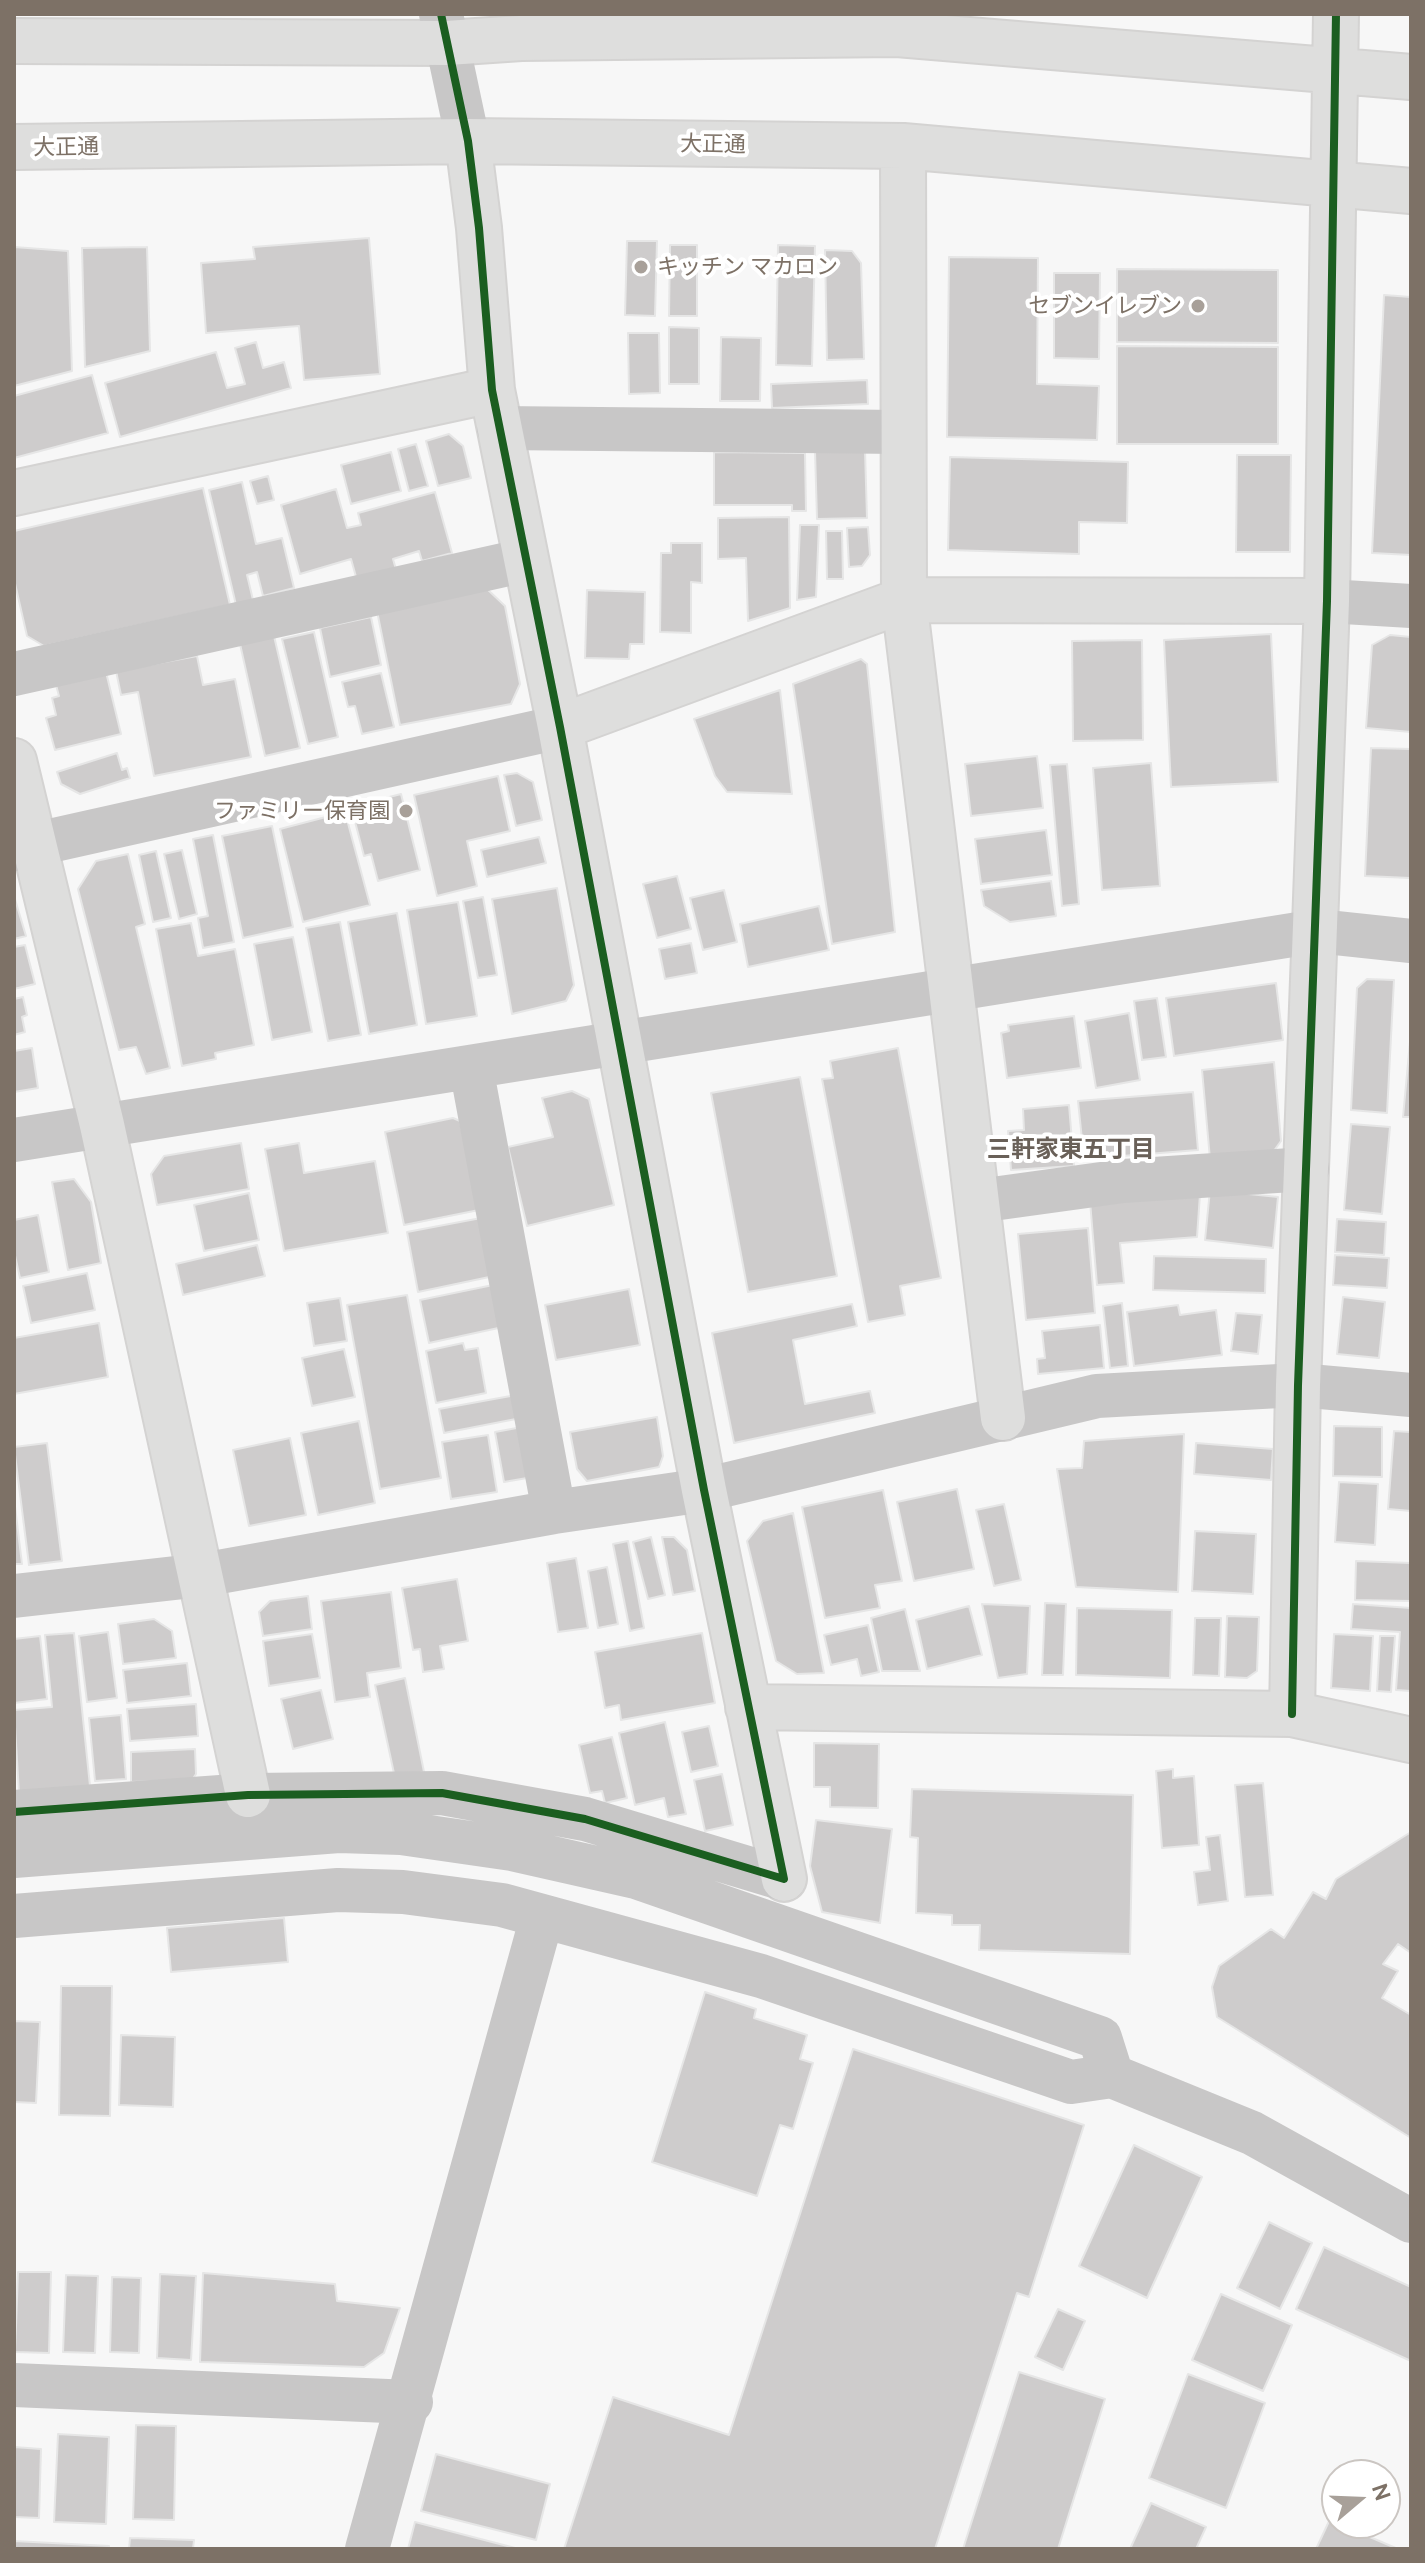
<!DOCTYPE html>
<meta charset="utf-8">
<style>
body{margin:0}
#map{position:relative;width:1425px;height:2563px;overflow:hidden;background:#f7f7f7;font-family:Ubuntu,sans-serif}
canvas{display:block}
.frame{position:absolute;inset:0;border:16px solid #7d7166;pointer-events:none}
.north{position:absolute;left:1321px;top:2459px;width:80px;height:80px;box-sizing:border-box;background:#fff;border:2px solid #cbc6c2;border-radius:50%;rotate:71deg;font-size:22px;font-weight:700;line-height:32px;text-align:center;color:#7d7166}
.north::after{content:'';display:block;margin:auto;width:28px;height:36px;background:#a8a099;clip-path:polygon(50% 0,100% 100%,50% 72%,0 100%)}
</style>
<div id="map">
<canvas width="1425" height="2563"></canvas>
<div class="frame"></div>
<div class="north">N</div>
</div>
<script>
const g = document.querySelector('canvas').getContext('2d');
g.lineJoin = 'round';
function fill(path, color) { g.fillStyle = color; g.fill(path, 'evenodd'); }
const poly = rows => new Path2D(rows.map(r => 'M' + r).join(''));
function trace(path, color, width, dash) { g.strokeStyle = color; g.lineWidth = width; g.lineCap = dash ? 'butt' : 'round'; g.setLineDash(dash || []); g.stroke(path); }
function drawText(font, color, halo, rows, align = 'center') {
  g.font = font + ' Ubuntu,"Noto Sans JP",sans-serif'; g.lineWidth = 8; g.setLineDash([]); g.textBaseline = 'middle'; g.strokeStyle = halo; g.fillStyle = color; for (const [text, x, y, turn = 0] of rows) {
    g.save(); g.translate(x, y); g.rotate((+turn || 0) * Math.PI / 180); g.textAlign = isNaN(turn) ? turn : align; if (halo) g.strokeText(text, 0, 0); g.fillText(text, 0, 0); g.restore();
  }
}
const building = poly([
 [369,238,380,374,304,380,299,326,206,333,201,263,255,259,253,247,369,238],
 [627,241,657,241,655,316,625,315,627,241],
 [670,245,697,245,697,316,669,316,670,245],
 [778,245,815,246,812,366,776,365,778,245],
 [14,247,68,251,72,371,14,386,14,247],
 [147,247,150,351,85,367,82,248,147,247],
 [825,250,852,251,861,263,864,359,827,360,825,250],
 [949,257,1038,258,1037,384,1099,386,1097,440,947,437,949,257],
 [1117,269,1278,270,1278,343,1117,342,1117,269],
 [1054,273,1100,273,1099,359,1054,358,1054,273],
 [1384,295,1411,297,1411,555,1372,553,1384,295],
 [669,327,699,328,699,384,669,384,669,327],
 [628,333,659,333,660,393,629,394,628,333],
 [721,337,761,338,760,401,720,401,721,337],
 [256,342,263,368,284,362,291,388,120,437,105,383,216,352,227,388,245,384,235,348,256,342],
 [1117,346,1278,347,1278,444,1117,444,1117,346],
 [92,375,108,433,14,458,14,396,92,375],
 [867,380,868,404,772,408,771,384,867,380],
 [449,434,463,446,471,478,438,486,426,441,449,434],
 [416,444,428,486,409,491,398,449,416,444],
 [865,450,867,518,817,519,815,451,865,450],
 [391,452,401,491,351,504,341,465,391,452],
 [714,452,805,453,806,511,792,511,792,505,714,505,714,452],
 [1237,455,1291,455,1290,552,1236,552,1237,455],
 [950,457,1128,462,1127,523,1079,522,1079,554,948,550,950,457],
 [268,476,274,500,257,504,250,481,268,476],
 [242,482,256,544,282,538,294,588,263,596,257,572,247,575,253,600,236,605,209,490,242,482],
 [203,488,230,605,44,646,27,636,14,579,14,531,203,488],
 [336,489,347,528,361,525,358,513,435,492,452,553,422,561,419,551,393,559,397,573,358,584,351,559,300,574,281,505,336,489],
 [789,517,790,608,748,621,746,558,718,559,718,518,789,517],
 [800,525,819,525,816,597,797,600,800,525],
 [868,527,870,555,862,566,849,567,847,528,868,527],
 [826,531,842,531,843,579,827,579,826,531],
 [671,543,702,543,702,583,691,582,691,633,660,632,661,553,671,553,671,543],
 [486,588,505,606,520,684,511,704,400,725,377,611,486,588],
 [587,590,645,592,644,644,630,644,629,659,585,658,587,590],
 [371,617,381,665,330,677,320,628,371,617],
 [314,632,338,737,308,744,282,639,314,632],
 [1271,634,1278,782,1171,787,1164,640,1271,634],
 [1390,635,1411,637,1411,732,1366,728,1372,645,1390,635],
 [274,636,300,748,265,756,240,644,274,636],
 [1142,640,1143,740,1073,741,1072,641,1142,640],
 [197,656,203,685,235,679,251,757,154,776,138,692,121,695,116,671,197,656],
 [861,659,867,664,895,932,832,944,793,684,861,659],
 [106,672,121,734,55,750,46,718,56,715,52,698,59,696,56,685,106,672],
 [381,673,394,727,362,734,355,706,348,707,342,682,381,673],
 [780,690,792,794,727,792,715,776,694,719,780,690],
 [1371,748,1411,749,1410,878,1365,876,1371,748],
 [117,753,122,770,127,768,130,778,80,794,61,784,57,772,117,753],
 [1037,756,1043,808,971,816,965,764,1037,756],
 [1151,763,1160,886,1102,890,1093,768,1151,763],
 [1067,764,1079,904,1062,906,1050,765,1067,764],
 [517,773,533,782,542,820,516,826,504,775,517,773],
 [498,776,510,831,467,841,477,886,437,896,414,795,498,776],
 [401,794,420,870,378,881,371,854,364,856,353,814,376,808,374,801,401,794],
 [345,812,370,905,303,922,280,829,345,812],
 [272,826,293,927,243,938,222,836,272,826],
 [1046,830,1052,875,981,884,975,839,1046,830],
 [213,835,234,942,203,948,198,918,208,916,193,839,213,835],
 [539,837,546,863,487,877,481,850,539,837],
 [182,850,197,914,179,919,164,854,182,850],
 [156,851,171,918,153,922,139,855,156,851],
 [128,854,145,924,136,927,170,1068,146,1074,136,1047,119,1050,78,889,96,861,128,854],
 [677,876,691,929,657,938,643,884,677,876],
 [1051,881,1056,916,1010,922,984,906,981,890,1051,881],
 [557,888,574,985,566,1001,512,1014,492,899,557,888],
 [724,890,737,942,703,950,690,898,724,890],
 [14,896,26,936,14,939,14,896],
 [483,897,497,975,478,978,463,901,483,897],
 [458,902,477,1016,426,1024,407,910,458,902],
 [819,906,829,950,748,967,740,924,819,906],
 [397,913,417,1025,369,1034,348,922,397,913],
 [340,922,361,1035,328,1041,306,928,340,922],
 [191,923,198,956,235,949,254,1045,215,1053,216,1059,182,1066,156,929,191,923],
 [293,937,312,1032,272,1040,254,944,293,937],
 [691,943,697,973,665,979,659,949,691,943],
 [25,945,35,984,14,989,14,947,25,945],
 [1367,979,1394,980,1387,1113,1351,1110,1357,988,1367,979],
 [1276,983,1283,1040,1174,1056,1166,998,1276,983],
 [23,997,27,1015,22,1017,25,1032,14,1035,14,999,23,997],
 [1157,998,1166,1057,1142,1060,1134,1001,1157,998],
 [1129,1013,1140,1080,1096,1088,1085,1021,1129,1013],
 [1074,1016,1081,1068,1007,1078,1001,1033,1009,1031,1008,1025,1074,1016],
 [1411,1031,1411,1117,1403,1117,1411,1031],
 [32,1048,38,1088,14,1092,14,1051,32,1048],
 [898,1048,941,1278,900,1286,905,1315,868,1322,822,1079,833,1078,830,1061,898,1048],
 [1274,1062,1281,1141,1271,1155,1210,1159,1202,1070,1274,1062],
 [800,1077,837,1276,748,1292,711,1093,800,1077],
 [572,1091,589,1099,614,1205,527,1226,508,1147,553,1137,542,1098,572,1091],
 [1193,1092,1198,1150,1084,1159,1078,1101,1193,1092],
 [1069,1105,1074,1166,1011,1170,1008,1131,1024,1130,1023,1109,1069,1105],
 [453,1118,460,1121,479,1210,404,1225,385,1132,453,1118],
 [1351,1124,1390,1127,1382,1214,1344,1210,1351,1124],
 [241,1143,249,1189,157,1205,151,1174,164,1156,241,1143],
 [299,1143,304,1173,375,1161,388,1233,284,1251,265,1149,299,1143],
 [74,1179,91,1202,101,1263,68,1270,52,1182,74,1179],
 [1210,1190,1278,1197,1273,1248,1205,1240,1210,1190],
 [249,1193,259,1240,204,1251,194,1205,249,1193],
 [1200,1194,1197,1237,1120,1243,1124,1283,1097,1285,1090,1201,1200,1194],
 [38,1215,49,1272,20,1278,14,1251,14,1220,38,1215],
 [481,1218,494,1276,418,1292,407,1232,481,1218],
 [1337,1219,1386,1222,1384,1255,1335,1252,1337,1219],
 [1088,1228,1095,1313,1026,1320,1018,1234,1088,1228],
 [257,1245,265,1276,183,1295,176,1264,257,1245],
 [1335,1255,1389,1258,1387,1288,1333,1285,1335,1255],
 [1154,1256,1266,1259,1265,1293,1153,1290,1154,1256],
 [87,1273,95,1310,31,1323,23,1286,87,1273],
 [493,1285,503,1327,429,1343,420,1300,493,1285],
 [629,1289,640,1345,556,1360,545,1305,629,1289],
 [407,1295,441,1478,380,1489,347,1305,407,1295],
 [1343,1297,1385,1302,1379,1358,1337,1354,1343,1297],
 [340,1298,347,1341,314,1346,307,1303,340,1298],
 [1122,1303,1128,1366,1110,1368,1103,1306,1122,1303],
 [852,1304,857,1326,793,1340,805,1404,870,1391,875,1413,734,1443,712,1333,852,1304],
 [1178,1305,1180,1315,1216,1310,1222,1355,1134,1366,1127,1312,1178,1305],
 [1236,1313,1262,1315,1258,1354,1231,1351,1236,1313],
 [99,1323,108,1377,14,1394,14,1338,99,1323],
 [1100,1325,1104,1368,1038,1374,1037,1359,1045,1358,1042,1331,1100,1325],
 [463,1343,465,1350,478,1348,486,1393,436,1403,426,1351,463,1343],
 [344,1349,355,1397,312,1406,302,1358,344,1349],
 [516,1395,521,1418,444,1433,439,1409,516,1395],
 [657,1417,663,1456,659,1467,587,1481,577,1469,570,1432,657,1417],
 [359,1421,375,1503,318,1515,301,1433,359,1421],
 [1334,1426,1382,1427,1382,1477,1333,1476,1334,1426],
 [522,1427,527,1478,504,1482,495,1432,522,1427],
 [1394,1431,1411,1432,1411,1511,1388,1509,1394,1431],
 [1184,1434,1178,1592,1076,1587,1057,1469,1082,1468,1084,1441,1184,1434],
 [488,1435,497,1492,451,1499,442,1442,488,1435],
 [290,1438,306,1515,249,1526,233,1450,290,1438],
 [47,1443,62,1561,29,1565,14,1447,47,1443],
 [1196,1443,1273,1449,1271,1480,1194,1474,1196,1443],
 [1339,1482,1378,1484,1375,1545,1335,1542,1339,1482],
 [957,1489,974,1569,914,1581,897,1502,957,1489],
 [883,1490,902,1581,875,1585,880,1608,825,1618,802,1507,883,1490],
 [14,1498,22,1564,14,1564,14,1498],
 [1004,1504,1021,1580,994,1586,976,1510,1004,1504],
 [793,1513,824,1673,797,1674,776,1661,747,1541,763,1521,793,1513],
 [1195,1531,1256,1534,1253,1594,1192,1591,1195,1531],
 [651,1537,665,1595,648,1599,633,1542,651,1537],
 [662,1537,674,1537,687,1550,695,1591,673,1595,662,1537],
 [628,1541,644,1628,630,1631,613,1544,628,1541],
 [576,1558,588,1628,558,1632,547,1563,576,1558],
 [1356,1561,1411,1563,1411,1601,1355,1600,1356,1561],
 [607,1567,618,1624,598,1628,588,1571,607,1567],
 [457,1579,468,1641,440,1646,444,1669,423,1672,420,1649,413,1650,402,1588,457,1579],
 [391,1592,401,1668,367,1673,370,1697,335,1702,321,1601,391,1592],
 [308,1596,312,1629,263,1636,259,1612,270,1601,308,1596],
 [1045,1603,1066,1604,1063,1675,1042,1675,1045,1603],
 [982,1604,1030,1606,1027,1674,998,1678,982,1604],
 [1353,1604,1411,1608,1411,1691,1396,1690,1400,1632,1351,1629,1353,1604],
 [969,1606,982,1655,927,1669,916,1620,969,1606],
 [1077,1608,1172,1610,1170,1678,1076,1675,1077,1608],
 [905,1609,920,1671,882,1671,871,1618,905,1609],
 [1227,1616,1259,1617,1257,1671,1247,1678,1225,1677,1227,1616],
 [1195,1618,1221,1618,1219,1676,1193,1675,1195,1618],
 [154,1619,172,1631,176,1658,123,1664,118,1624,154,1619],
 [868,1625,879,1672,861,1676,857,1659,831,1665,824,1635,868,1625],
 [108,1632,117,1698,87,1702,79,1636,108,1632],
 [74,1633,90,1786,19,1793,14,1710,52,1707,45,1635,74,1633],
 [702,1633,715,1703,621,1720,619,1705,605,1708,595,1652,702,1633],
 [312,1634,320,1678,269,1686,263,1641,312,1634],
 [1334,1634,1373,1636,1370,1691,1331,1688,1334,1634],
 [40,1636,47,1699,14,1703,14,1639,40,1636],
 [1380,1636,1395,1636,1391,1692,1377,1691,1380,1636],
 [187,1663,191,1696,127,1703,123,1670,187,1663],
 [405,1678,424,1772,395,1778,375,1685,405,1678],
 [321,1690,333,1739,293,1749,281,1699,321,1690],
 [196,1704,198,1736,130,1741,127,1709,196,1704],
 [121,1715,126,1779,95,1781,89,1718,121,1715],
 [665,1722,686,1814,668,1817,664,1798,635,1805,619,1733,665,1722],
 [709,1726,718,1766,691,1772,682,1732,709,1726],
 [612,1737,627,1798,605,1803,602,1791,590,1793,579,1745,612,1737],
 [814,1743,879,1744,878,1808,830,1807,830,1787,814,1787,814,1743],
 [195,1749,196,1774,192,1780,131,1782,131,1752,195,1749],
 [1173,1769,1173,1778,1194,1776,1199,1845,1162,1848,1156,1771,1173,1769],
 [722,1774,733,1825,705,1831,694,1780,722,1774],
 [1263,1783,1273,1895,1245,1897,1235,1785,1263,1783],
 [912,1789,1133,1795,1130,1954,979,1950,980,1925,952,1925,952,1915,916,1913,918,1838,910,1837,912,1789],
 [816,1820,892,1829,880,1923,822,1912,810,1866,816,1820],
 [1411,1832,1411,1953,1398,1944,1383,1964,1398,1971,1382,1998,1411,2015,1411,2138,1217,2017,1212,1987,1219,1966,1271,1929,1284,1938,1313,1892,1326,1899,1336,1879,1411,1832],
 [1220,1835,1228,1901,1198,1905,1194,1872,1210,1870,1206,1837,1220,1835],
 [284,1918,288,1962,171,1972,167,1928,284,1918],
 [61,1986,112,1986,110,2116,59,2115,61,1986],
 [705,1992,756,2009,754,2018,807,2035,800,2059,813,2063,793,2129,780,2125,757,2196,652,2162,705,1992],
 [14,2021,40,2022,36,2103,14,2102,14,2021],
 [121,2035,175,2037,173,2107,119,2105,121,2035],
 [853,2049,1084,2125,1029,2297,1017,2293,935,2549,564,2549,613,2397,729,2435,853,2049],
 [1134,2145,1202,2177,1147,2298,1079,2266,1134,2145],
 [1269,2222,1312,2243,1280,2309,1237,2288,1269,2222],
 [1324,2247,1411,2287,1411,2361,1296,2309,1324,2247],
 [18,2272,51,2272,49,2353,15,2352,18,2272],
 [203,2273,335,2284,337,2301,400,2308,384,2353,364,2367,200,2362,203,2273],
 [160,2274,196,2276,191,2360,157,2358,160,2274],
 [66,2275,98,2276,95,2353,63,2352,66,2275],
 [112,2277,141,2278,139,2353,110,2352,112,2277],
 [1221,2294,1292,2325,1263,2391,1192,2360,1221,2294],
 [1058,2309,1085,2321,1063,2370,1035,2357,1058,2309],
 [1019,2372,1105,2399,1058,2549,963,2549,1019,2372],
 [1188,2374,1265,2403,1226,2508,1149,2478,1188,2374],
 [136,2425,176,2426,174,2520,133,2519,136,2425],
 [58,2434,109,2437,106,2524,54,2522,58,2434],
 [14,2447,41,2449,39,2518,14,2517,14,2447],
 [436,2454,550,2484,536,2540,421,2511,436,2454],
 [1151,2503,1206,2527,1196,2549,1130,2549,1151,2503],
 [1331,2517,1337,2523,1398,2549,1316,2549,1331,2517],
 [415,2522,519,2549,408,2549,415,2522],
 [130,2538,194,2540,193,2549,129,2549,130,2538],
 [14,2541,109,2546,109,2549,14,2549,14,2541]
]);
const street = poly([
 [441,14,468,141],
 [499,428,902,432],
 [1327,601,1411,606],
 [14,674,526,560],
 [14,849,560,727],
 [471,1067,554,1512],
 [14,1140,1317,931,1411,941],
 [978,1201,1123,1181,1307,1169],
 [14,1596,202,1575,554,1512,704,1490,1097,1396,1298,1385,1411,1395],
 [14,1812,248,1795,442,1793,585,1819,784,1879],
 [14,1856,339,1831,401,1833,512,1849,636,1877,1100,2038,1112,2076],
 [14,1916,338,1890,403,1892,502,1905,761,1976,1071,2082,1112,2076,1252,2133,1411,2221],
 [14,2385,411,2402],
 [367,2549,542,1917]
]);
const secondary = poly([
 [14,41,447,43,521,38,897,34,1411,77],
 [468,141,479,228,492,390,560,727,704,1490,784,1879],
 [903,146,904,600,1003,1418],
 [14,147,468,141,903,146,1411,191],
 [14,493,492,390],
 [560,727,904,600,1327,601],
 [14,761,102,1125,248,1795],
 [748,1707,1292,1714,1411,1740],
 [1292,1714,1298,1385,1327,601,1336,14]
]);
const cycleway = poly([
 [1292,1714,1298,1385,1327,601,1336,14],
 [14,1812,248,1795,442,1793,585,1819,784,1879,704,1490,560,727,492,390,479,228,468,141,441,14]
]);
const markers = [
 [641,267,8,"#a8a099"],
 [1198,306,8,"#a8a099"],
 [406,811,8,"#a8a099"]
];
const streetNames = [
 ["大正通",713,144,1],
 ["大正通",66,147,-1]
];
const poiNames = [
 ["キッチン マカロン",657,267,"left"],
 ["セブンイレブン",1182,306],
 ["ファミリー保育園",390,811]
];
const neighbourhoodNames = [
 ["三軒家東五丁目",1071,1149]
];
fill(building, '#cecccc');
trace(building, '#e6e6e6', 2);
trace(secondary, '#d4d3d2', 48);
trace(street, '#c8c7c7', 44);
trace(secondary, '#dededd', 44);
trace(cycleway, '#1b5e20', 8);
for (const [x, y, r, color] of markers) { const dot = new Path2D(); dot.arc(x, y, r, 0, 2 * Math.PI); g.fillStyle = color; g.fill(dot); trace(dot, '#fff', 3); }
drawText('22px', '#7d7166', '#fff', streetNames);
drawText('22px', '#7d7166', '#fff', poiNames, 'right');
drawText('bold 24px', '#696058', '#fff', neighbourhoodNames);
</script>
